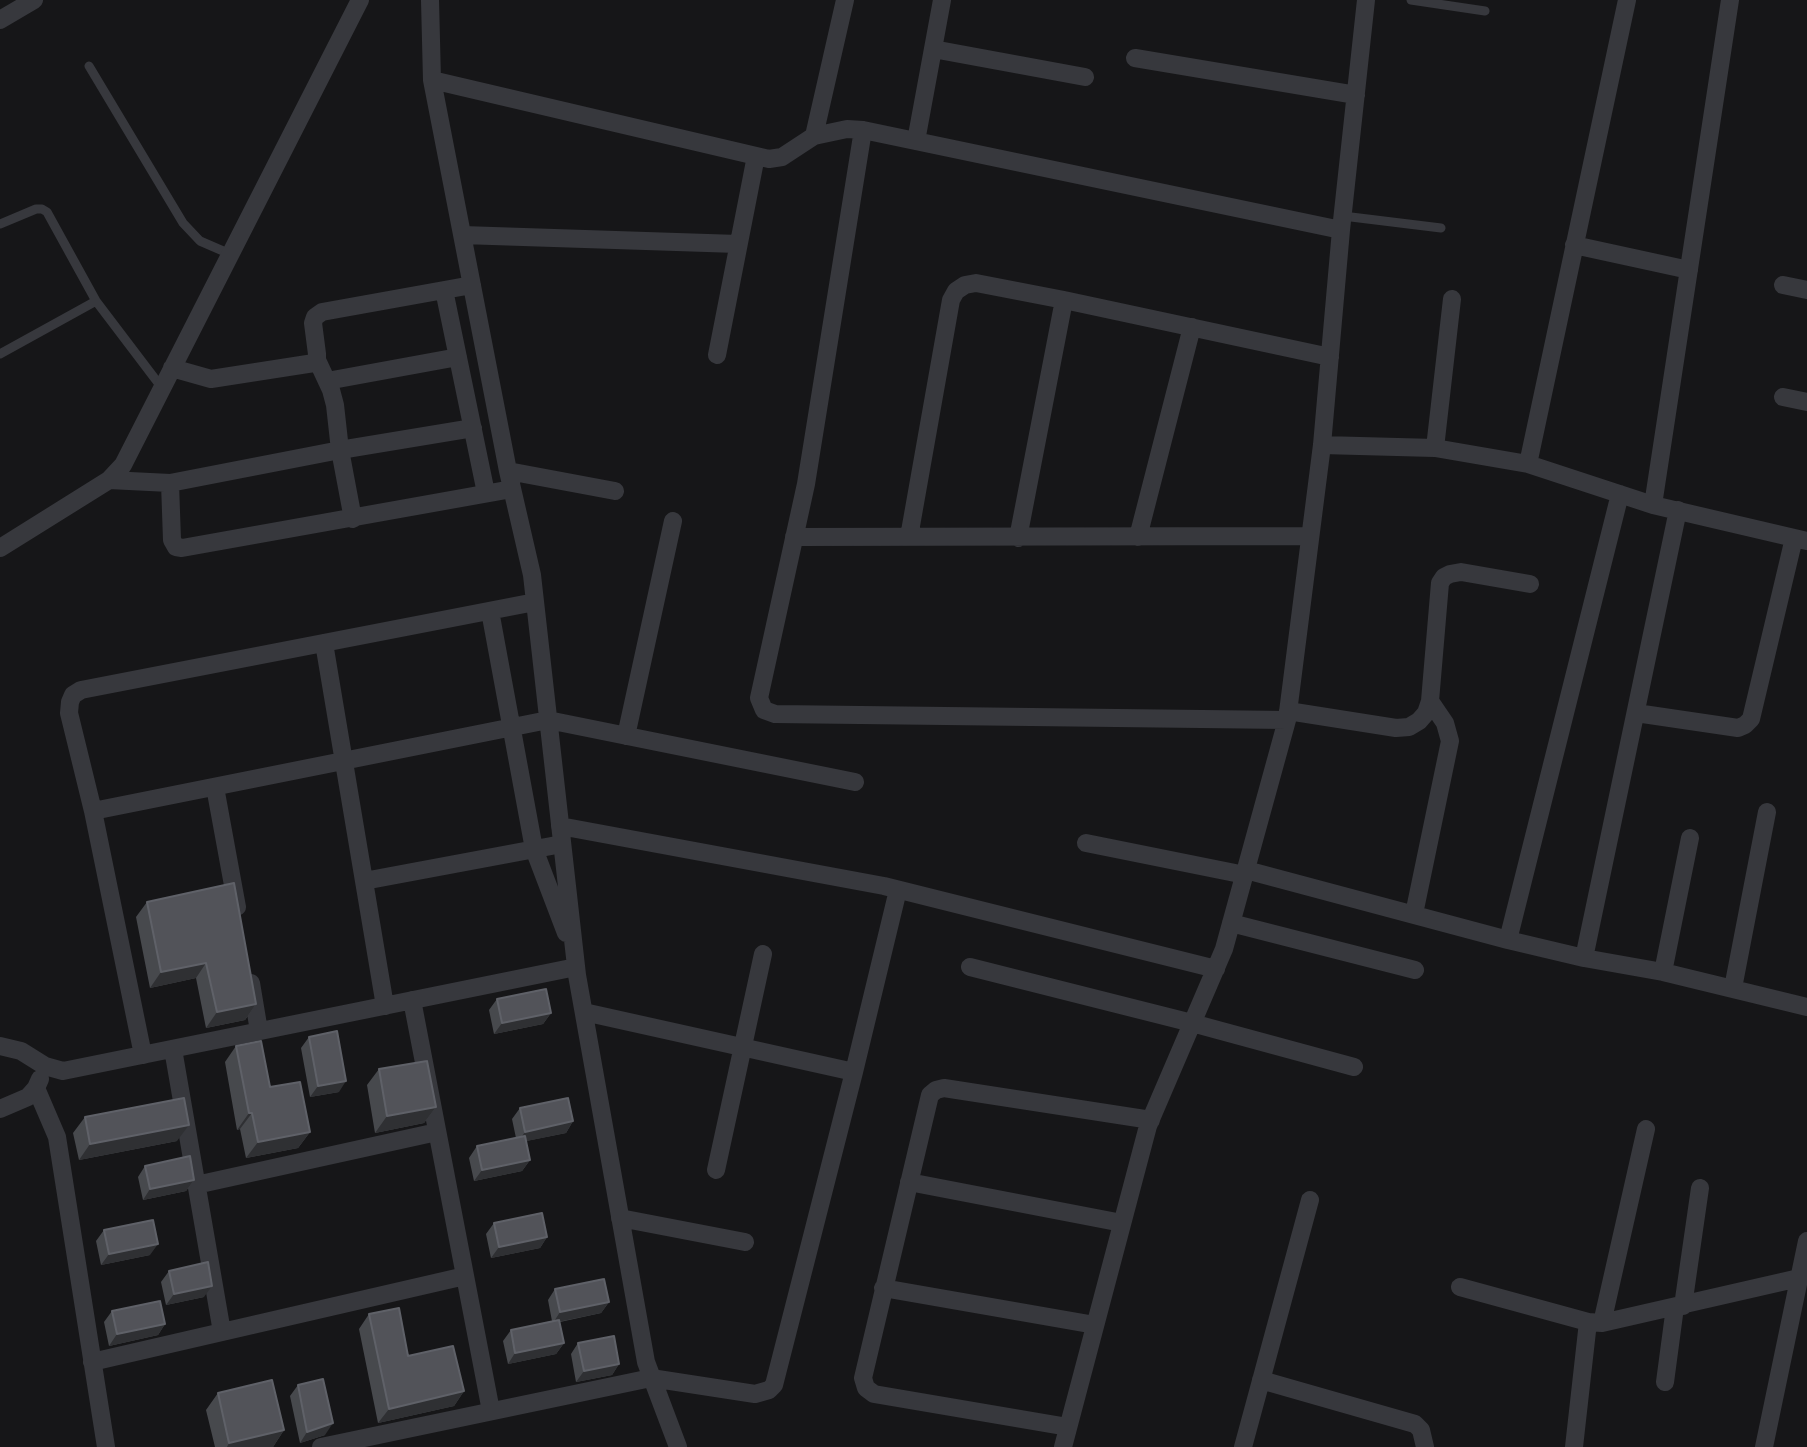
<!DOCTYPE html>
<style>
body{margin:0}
canvas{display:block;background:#161618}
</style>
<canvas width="1807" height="1447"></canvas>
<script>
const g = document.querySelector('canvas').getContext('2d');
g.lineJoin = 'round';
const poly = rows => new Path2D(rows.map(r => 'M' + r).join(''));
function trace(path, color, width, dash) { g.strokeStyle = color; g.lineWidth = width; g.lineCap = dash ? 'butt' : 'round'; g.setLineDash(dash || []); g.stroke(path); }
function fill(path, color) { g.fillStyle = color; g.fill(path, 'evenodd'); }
const service = poly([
 [1411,0,1485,11],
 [89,66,183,223,200,241,230,254],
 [1343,216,1441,228],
 [0,224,36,209,42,209,47,212,96,301,162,388],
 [0,354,96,301]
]);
const minor = poly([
 [430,0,432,80,508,471,532,575,577,975,646,1362,678,1447],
 [0,20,34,0],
 [933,49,1085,77],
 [1135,58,1356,95],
 [432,80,769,159,782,157,814,136,847,129,863,130,1341,230],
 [863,130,806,484,759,698,764,710,775,714,1287,720],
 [814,136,845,0],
 [916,141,942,0],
 [462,235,738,244],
 [1574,245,1689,270],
 [1783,285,1807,290],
 [444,290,486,493],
 [717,355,756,156],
 [317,360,331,390,335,405,340,450,353,519],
 [172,368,211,379,314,363,317,360,317,354,313,323,315,317,322,312,472,285],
 [327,381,458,357],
 [1783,397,1807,402],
 [1322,445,1435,448,1528,464,1653,505,1807,541],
 [1435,448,1452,299],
 [1528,464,1627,0],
 [508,471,615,491],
 [109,480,170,483,340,450,473,428],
 [170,483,172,540,176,547,182,548,512,489],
 [1653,505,1730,0],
 [794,537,1310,536],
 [909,537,951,300,956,291,965,285,976,283,1064,300,1330,357],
 [1138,537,1192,327],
 [1018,538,1064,300],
 [0,548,109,480,123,465,360,0],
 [490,611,534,849,566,933],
 [324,643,385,1006],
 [1288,711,1396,728,1409,727,1419,721,1426,713,1430,701,1440,583,1444,577,1450,574,1461,572,1530,584],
 [1636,713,1738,728,1745,725,1751,719,1794,538],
 [626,736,673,521],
 [215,787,237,907],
 [93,811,548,720,855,782],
 [560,826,884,886,1216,969],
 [1086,843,1245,875],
 [1246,870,1508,940,1584,958,1663,972,1807,1007],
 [364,881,562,844],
 [1414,914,1450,741,1445,723,1430,701],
 [1231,923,1415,970],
 [1508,940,1620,494],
 [1584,958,1678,510],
 [970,967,1192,1023,1354,1067],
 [1663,972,1690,838],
 [251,983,259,1031],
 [1733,988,1767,812],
 [412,1000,491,1411],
 [584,1012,854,1072],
 [0,1046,21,1051,45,1066,63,1071,576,967],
 [173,1049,222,1332],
 [143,1055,93,811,69,713,70,702,73,695,81,690,535,602],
 [36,1088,57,1137,106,1447],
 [0,1109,28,1097,36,1088,40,1079],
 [716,1170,763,954],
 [909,1182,1122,1223],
 [196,1185,437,1132],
 [620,1218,745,1242],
 [1460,1287,1588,1322,1602,1323,1799,1278],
 [883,1288,1095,1325],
 [1683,1306,1700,1188],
 [1602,1323,1646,1129],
 [92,1362,465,1276],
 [1261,1380,1415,1424,1421,1430,1425,1447],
 [1665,1382,1675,1307],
 [1068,1427,874,1394,866,1388,863,1378,930,1095,936,1090,944,1088,1151,1120],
 [321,1447,651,1378,755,1394,769,1390,774,1385,854,1072,898,890],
 [1063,1447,1148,1126,1224,949,1287,720,1322,445,1341,230,1366,0],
 [1243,1447,1310,1200],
 [1574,1447,1588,1322],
 [1764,1447,1807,1241]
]);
const wall = poly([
 [147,902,256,1004,245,1020,206,1028,196,978,150,988,136,917],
 [497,999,551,1013,543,1024,494,1034,489,1010],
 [309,1037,339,1092,310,1097,301,1048],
 [236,1046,270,1087,310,1132,298,1148,246,1158,240,1129,237,1130,225,1062],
 [379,1069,436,1107,424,1123,375,1133,367,1085],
 [520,1108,573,1121,566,1133,526,1141,530,1160,522,1171,474,1181,469,1158,477,1146,516,1138,512,1119],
 [85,1117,177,1141,79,1160,73,1133],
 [145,1166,194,1180,186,1191,143,1200,138,1177],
 [494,1223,547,1237,540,1248,491,1258,486,1234],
 [104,1230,150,1255,101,1265,96,1241],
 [169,1271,204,1297,166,1305,161,1282],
 [555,1289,609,1302,601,1313,560,1322,564,1343,556,1354,508,1364,503,1341,511,1330,552,1321,548,1300],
 [112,1311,165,1324,158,1335,109,1346,104,1322],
 [369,1314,408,1356,464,1391,454,1406,378,1423,359,1329],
 [578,1343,619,1364,612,1375,576,1382,571,1354],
 [298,1385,325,1435,300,1443,290,1396],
 [218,1393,284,1430,273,1447,215,1447,206,1410]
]);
const shadedWall = poly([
 [206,963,196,978,150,988,161,972],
 [256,1004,245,1020,206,1028,217,1012],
 [551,1013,543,1024,494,1034,502,1023],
 [346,1081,339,1092,310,1097,318,1086],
 [436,1107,424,1123,375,1133,387,1116],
 [249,1113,252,1113,240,1129,237,1130],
 [573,1121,566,1133,517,1143,525,1132],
 [189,1125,177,1141,79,1160,90,1144],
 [310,1132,298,1148,246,1158,258,1142],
 [530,1160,522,1171,474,1181,482,1170],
 [194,1180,186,1191,143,1200,150,1189],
 [547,1237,540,1248,491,1258,499,1247],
 [158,1244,150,1255,101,1265,109,1254],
 [212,1286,204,1297,166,1305,174,1294],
 [609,1302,601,1313,553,1323,560,1312],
 [165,1324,158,1335,109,1346,117,1334],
 [564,1343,556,1354,508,1364,515,1353],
 [619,1364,612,1375,576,1382,584,1371],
 [464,1391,454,1406,378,1423,389,1409],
 [333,1423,325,1435,300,1443,307,1432],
 [284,1430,273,1447,227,1447,229,1443]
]);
const building = poly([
 [234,883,256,1004,217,1012,206,963,161,972,147,902,234,883],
 [546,989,551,1013,502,1023,497,999,546,989],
 [337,1031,346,1081,318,1086,309,1037,337,1031],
 [261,1041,270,1087,300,1082,310,1132,258,1142,252,1113,249,1113,236,1046,261,1041],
 [427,1061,436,1107,387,1116,379,1069,427,1061],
 [184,1098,189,1125,90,1144,85,1117,184,1098],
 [568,1098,573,1121,525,1132,520,1108,568,1098],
 [525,1136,530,1160,482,1170,477,1146,525,1136],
 [190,1156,194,1180,150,1189,145,1166,190,1156],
 [542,1213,547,1237,499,1247,494,1223,542,1213],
 [153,1220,158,1244,109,1254,104,1230,153,1220],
 [208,1262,212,1286,174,1294,169,1271,208,1262],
 [604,1279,609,1302,560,1312,555,1289,604,1279],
 [160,1301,165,1324,117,1334,112,1311,160,1301],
 [399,1308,408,1356,453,1346,464,1391,389,1409,369,1314,399,1308],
 [559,1320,564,1343,515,1353,511,1330,559,1320],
 [614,1336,619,1364,584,1371,578,1343,614,1336],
 [323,1379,333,1423,307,1432,298,1385,323,1379],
 [272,1380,284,1430,229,1443,218,1393,272,1380]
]);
trace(service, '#37383d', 9);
trace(minor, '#37383d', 18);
fill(wall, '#47494d');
fill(shadedWall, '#2f3033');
fill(building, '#525359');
trace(building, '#5f6168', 2);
</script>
